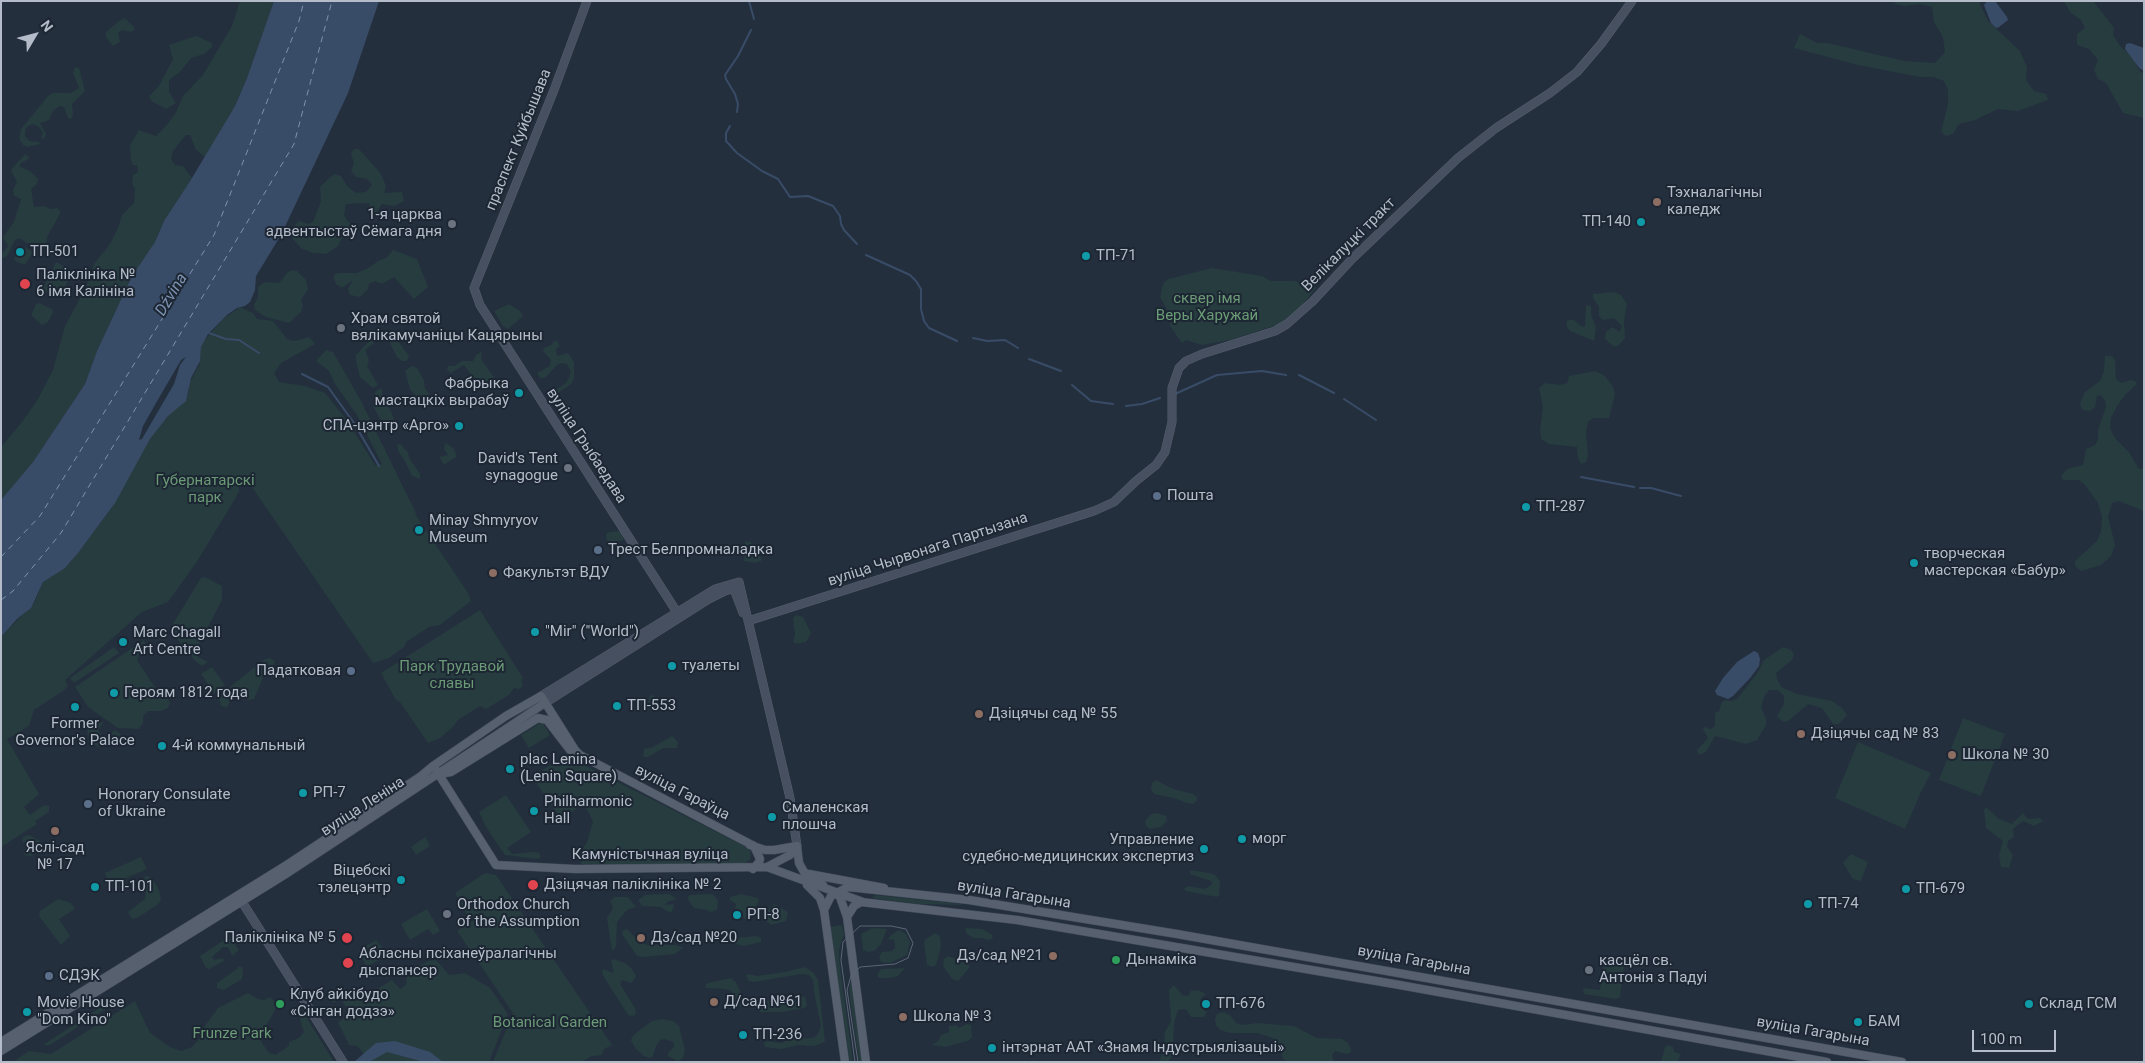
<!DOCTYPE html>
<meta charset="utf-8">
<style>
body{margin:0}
#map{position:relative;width:2145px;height:1063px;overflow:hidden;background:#242f3e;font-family:Roboto,sans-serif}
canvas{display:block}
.frame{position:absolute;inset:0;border:2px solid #b4bcc9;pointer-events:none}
.north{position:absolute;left:10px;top:10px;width:50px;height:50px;-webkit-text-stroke:4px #1d2633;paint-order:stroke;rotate:53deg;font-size:14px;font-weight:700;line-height:20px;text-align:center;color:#b4bcc9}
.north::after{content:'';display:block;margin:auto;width:18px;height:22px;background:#b4bcc9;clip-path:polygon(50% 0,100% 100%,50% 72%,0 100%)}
.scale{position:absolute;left:1972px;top:1030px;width:84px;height:22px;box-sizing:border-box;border:2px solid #b4bcc9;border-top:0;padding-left:6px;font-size:15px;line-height:18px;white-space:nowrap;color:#b4bcc9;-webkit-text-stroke:4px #1d2633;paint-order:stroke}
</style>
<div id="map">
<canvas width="2145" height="1063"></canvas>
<div class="frame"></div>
<div class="north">N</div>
<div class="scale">100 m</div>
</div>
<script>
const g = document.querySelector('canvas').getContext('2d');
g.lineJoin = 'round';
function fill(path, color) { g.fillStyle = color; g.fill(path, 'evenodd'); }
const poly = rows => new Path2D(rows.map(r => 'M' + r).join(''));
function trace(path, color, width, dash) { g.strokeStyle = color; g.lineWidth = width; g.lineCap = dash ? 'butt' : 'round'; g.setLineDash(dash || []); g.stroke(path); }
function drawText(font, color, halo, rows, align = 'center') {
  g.font = font + ' Roboto,sans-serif'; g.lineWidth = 4; g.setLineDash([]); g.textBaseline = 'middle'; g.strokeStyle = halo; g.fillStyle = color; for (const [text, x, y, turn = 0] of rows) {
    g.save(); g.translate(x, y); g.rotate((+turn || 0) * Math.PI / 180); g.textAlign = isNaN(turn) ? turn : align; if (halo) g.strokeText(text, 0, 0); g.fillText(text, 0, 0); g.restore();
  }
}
const green = poly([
 [240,1,274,1,247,78,235,106,205,157,196,150,190,135,186,135,173,151,171,159,175,165,183,166,192,178,164,221,155,242,132,276,97,351,85,384,33,462,1,500,1,447,22,422,38,399,53,370,65,326,85,289,94,264,110,244,118,228,122,215,134,203,135,189,132,183,133,175,138,172,137,165,133,165,131,160,130,145,139,130,156,136,166,126,175,114,183,96,203,75,232,26],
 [1893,1,1979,2,1988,21,2020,51,2027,67,2026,80,2034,91,2046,94,2048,100,2018,111,1998,109,1975,120,1959,124,1953,134,1946,136,1941,132,1948,104,1948,90,1944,81,1933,77,1920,77,1858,65,1794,48,1800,34,1817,43,1828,43,1904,61,1935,63,1945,52,1943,37,1934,22,1932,7,1919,4,1904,6,1896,4],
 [2064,1,2093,1,2114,28,2113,35,2121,47,2133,58,2140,72,2144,73,2144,118,2123,113,2106,83,2098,79,2094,70,2098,60,2089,49,2077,45,2077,34,2085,28,2081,20,2070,12],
 [125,18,134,27,134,30,131,32,122,30,118,33,120,42,113,46,106,37,106,32,119,21],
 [196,36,212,43,212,47,204,54,191,58,180,72,169,80,169,92,176,103,166,109,151,101,149,96,159,86,173,59,169,45],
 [75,67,79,68,85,91,72,104,73,115,71,119,68,118,64,107,60,106,53,111,49,120,40,123,46,134,43,140,41,137,43,132,38,126,33,124,28,126,25,130,25,136,29,141,39,142,40,144,28,147,23,145,19,138,21,129,48,96,53,93,70,93,79,88,73,73],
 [354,149,359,149,381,174,386,186,384,193,402,192,404,201,394,206,382,204,376,213,371,213,369,203,346,204,344,215,348,222,352,224,353,229,344,234,338,246,326,254,313,253,301,248,292,238,293,227,299,221,308,224,313,222,321,201,320,187,330,177,335,174,341,176,347,186,356,193,366,192,372,185,367,179,356,177,351,171,354,163,351,154],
 [25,154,30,158,21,163,19,166,30,171,38,179,37,184,31,189,34,207,45,206,50,209,57,208,61,212,47,237,46,246,40,249,33,247,19,238,15,240,7,256,3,258,1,255,8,246,3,237,14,222,21,199,14,196,13,190,17,182,11,170],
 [25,247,33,252,25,265,17,262,14,259,16,255,20,257],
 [393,250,417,259,428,287,414,299,394,277,382,284,375,281,369,284,368,289,360,297,350,295,348,289,353,280,342,288,336,284,334,279,334,275,338,273,357,273,370,267,378,261,386,258],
 [56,262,71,270,72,273,59,298,42,290],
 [1212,268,1262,276,1271,281,1294,281,1304,284,1309,282,1316,288,1299,309,1280,324,1230,340,1202,345,1186,340,1182,343,1170,326,1170,323,1173,321,1160,297,1162,288,1164,282,1169,279],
 [293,270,297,271,306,280,308,289,301,300,303,306,301,312,289,323,266,317,255,310,254,305,258,297,258,287,263,283,269,282,279,283,288,272],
 [1614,292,1621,295,1627,304,1624,321,1625,338,1619,345,1614,347,1605,339,1606,332,1612,327,1620,332,1622,326,1614,318,1603,320,1599,316,1599,307,1593,298,1593,294],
 [39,303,52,309,53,312,48,322,42,325,32,316,32,313,36,304],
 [509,304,520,311,523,316,508,329,503,326,494,311],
 [1586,305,1591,306,1591,315,1596,327,1594,341,1570,331,1567,327,1566,322,1569,320,1574,320,1582,327,1585,326],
 [240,307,253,313,257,319,273,321,287,339,294,341,309,337,315,344,281,363,274,373,279,382,305,386,325,393,346,419,375,465,382,464,357,415,335,384,329,371,316,361,326,350,333,352,360,399,416,513,415,514,468,593,471,601,440,625,429,627,406,642,405,646,389,658,373,663,245,477,238,479,239,491,235,499,196,563,168,602,142,612,65,680,68,686,63,691,34,710,29,726,7,739,39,794,24,807,30,815,44,805,49,806,49,812,35,821,37,824,1,847,1,637,34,603,43,582,70,563,108,513,150,439,168,416,188,395,189,384,199,365,201,347,203,342,222,320],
 [388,334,397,340,409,356,407,361,402,361,397,357,387,337],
 [370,340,372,340,374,343,365,350,369,360,367,366,378,385,373,388,360,377,356,361,356,355],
 [554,341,557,341,560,346,556,349,557,356,568,353,574,362,574,379,571,384,555,395,553,393,554,391,566,383,569,378,571,372,567,364,561,363,557,365,545,378,540,378,537,373,550,366,551,360,543,351,544,348,551,345],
 [482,352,481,359,495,379,495,381,490,385,485,383,479,385,464,365,451,373,447,370,448,366,454,366,462,361,473,361,476,355],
 [2105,356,2112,356,2115,360,2116,379,2121,383,2131,380,2135,381,2137,384,2125,395,2117,406,2111,418,2110,428,2115,438,2129,452,2139,469,2144,469,2144,511,2119,501,2112,503,2108,517,2115,545,2111,556,2101,565,2081,571,2075,566,2075,561,2097,541,2101,531,2102,517,2098,503,2085,485,2079,480,2063,480,2061,476,2067,469,2083,465,2086,449,2095,445,2098,440,2098,430,2106,407,2105,400,2100,395,2097,396,2095,407,2090,411,2082,410,2080,403,2085,392,2100,381,2104,371],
 [412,366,417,368,424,380,425,388,430,395,428,400,423,401,418,398,410,389,405,371],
 [1595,371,1605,376,1613,387,1615,394,1609,418,1594,418,1588,422,1586,431,1588,456,1586,462,1581,464,1578,458,1577,447,1549,444,1541,439,1540,430,1543,407,1539,388,1545,383,1560,385,1567,383,1569,376],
 [379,389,382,389,382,394,393,416,395,423,394,427,388,427,383,424,373,406,376,401,375,392],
 [446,443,454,449,456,454,456,457,444,465,439,457,448,455,444,448],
 [400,444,408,452,409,458,420,474,420,479,412,476,404,459,399,453,397,445],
 [621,531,624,536,623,540,610,543,607,542,606,534,609,532],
 [745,541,751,542,754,550,762,559,761,561,755,563,744,561],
 [205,577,222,586,222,600,198,646,198,657,208,662,202,666,194,660,175,636,171,627,201,578],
 [480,610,523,678,521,680,523,686,519,689,514,688,509,695,486,709,480,706,458,720,453,727,440,738,428,743,400,702,396,700,381,673],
 [796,615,803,617,811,633,806,642,795,644,793,641,795,635,793,618],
 [144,640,146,645,141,651,137,660,156,689,166,695,170,703,168,708,161,711,148,711,143,716,143,723,139,729,118,728,88,707,75,687],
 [114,647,119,653,74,683,70,678],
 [1783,647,1791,650,1794,654,1792,660,1776,673,1777,679,1781,687,1797,694,1832,701,1842,708,1847,715,1839,724,1833,724,1822,708,1808,704,1788,721,1783,722,1777,716,1784,704,1784,696,1778,690,1769,690,1764,697,1761,707,1766,719,1766,725,1757,740,1746,744,1715,736,1706,752,1699,755,1697,750,1708,738,1703,729,1704,727,1711,729,1715,726,1715,713,1719,711,1722,702,1725,700,1732,701,1738,698,1758,672,1764,660],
 [270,658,275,661,274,664,265,673,254,699,248,700,238,691,230,696,229,704,227,707,221,706,219,698,221,694,265,659],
 [212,667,225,685,214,693,201,674],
 [653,695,660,702,667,697,669,697,670,703,655,710,643,709,638,700,640,698,648,703,650,696],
 [1963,718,2005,734,1981,796,1939,780],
 [99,720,103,723,98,730,102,736,106,736,115,730,121,734,120,737,99,747,93,744,87,733,89,727],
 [542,722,550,735,529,748,521,735],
 [672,736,678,742,677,748,663,748,648,757,643,757,644,749,653,747],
 [1858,742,1931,773,1920,794,1905,829,1835,798],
 [560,759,574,760,748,848,751,852,750,860,743,864,581,864,580,853,587,842,593,821,584,804,561,819,532,777],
 [1156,780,1173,789,1193,794,1197,797,1197,800,1193,804,1187,803,1174,798,1154,794,1151,789,1152,783],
 [506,795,531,832,507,848,512,854,534,852,539,853,541,857,538,859,505,855,486,827,479,812],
 [1987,808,1999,819,2012,824,2023,813,2028,819,2040,818,2043,821,2034,826,2023,821,2013,829,2014,837,2008,841,2007,847,2013,855,2009,868,2001,867,1999,855,2003,841,1986,828,1984,809],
 [1156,813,1166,816,1167,821,1161,827,1150,829,1146,826,1145,821,1151,814],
 [29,835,40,841,42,847,38,852,31,856,24,855,24,851,28,847,22,841,23,837],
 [425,837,430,846,416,855,411,847],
 [1851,854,1868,862,1861,881,1853,879,1843,863],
 [141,857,147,869,110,885,105,873],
 [1190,870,1214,874,1220,881,1219,895,1217,897,1186,891,1184,889,1188,886,1205,889,1212,884,1211,881,1190,874],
 [485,873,496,875,612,1045,604,1049,602,1055,592,1056,581,1062,493,1062,513,1013,457,931,473,920,467,915,455,893],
 [146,876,152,878,159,890,161,900,157,905,137,918,132,919,128,912,145,899,146,889,142,879],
 [669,894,677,899,667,902,665,905,673,904,674,906,671,913,660,907,642,906,638,900,645,895],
 [712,894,718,900,717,910,710,912,707,910,694,908,687,898,690,895],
 [741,894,758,898,759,901,748,919,745,919,742,916,743,911,735,909,736,904,730,900,730,897],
 [875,895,961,904,961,905,918,904,872,898],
 [628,897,636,907,627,910,617,922,616,947,612,951,607,918,613,908,610,901,614,897],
 [58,899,71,903,75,909,59,919,70,936,61,945,39,916,40,911],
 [774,904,788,912,786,921,771,925,766,921,765,914],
 [427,909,440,931,433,935,428,929,410,940,401,924],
 [842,925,844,935,839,949,839,960,853,1062,850,1062,830,927],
 [872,928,887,929,881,944,874,951,868,952,863,950,861,934],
 [966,928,982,929,993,935,992,939,988,940,983,938,974,938,967,934,965,931],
 [627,929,637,939,647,945,676,945,683,948,675,954,644,957,637,956,622,934,623,930],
 [899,930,906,934,910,942,907,955,890,963,881,962,879,957,882,952,892,951,895,948,894,940,888,939,890,936],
 [935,933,940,936,941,947,936,965,932,967,927,965,924,944,925,940],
 [755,936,761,937,761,942,744,946,736,944,738,938],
 [227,938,231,938,239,950,232,956,228,947,223,947,212,957,214,960,223,958,224,961,209,969,206,968,200,956],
 [376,940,385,951,385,956,367,967,358,951],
 [948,956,969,963,969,968,958,981,952,979,943,966,944,959],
 [613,959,625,963,632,969,636,976,632,983,622,980,620,984,635,1008,636,1014,633,1016,628,1015,602,974,603,969,614,973,611,961],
 [436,960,449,975,465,973,490,988,508,1014,489,1062,371,1062,357,1046,349,1045,338,1022,348,1016,350,1011,341,1000,337,999,335,1003,325,998,331,991,338,988,345,988,359,1000,392,980,400,989,406,985,407,973,428,961],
 [1604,963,1624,966,1620,997,1616,999,1584,994,1583,988,1600,990],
 [238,966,243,968,242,979,224,990,217,988,217,983,237,969],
 [805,967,814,973,818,980,825,1042,814,1046,798,1045,780,1049,765,1047,764,1043,767,1041,781,1043,791,1039,813,1038,817,1035,821,1026,814,992,813,980,809,975,801,974,754,982,749,981,746,976,748,974,757,976,785,972],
 [905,968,898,976,890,978,879,978,877,975,881,969],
 [731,978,736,982,743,998,741,1006,738,1005,731,991,725,989,706,988,705,985,708,983],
 [851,982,862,1062,859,1062,849,990],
 [1174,985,1182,995,1188,996,1191,991,1198,990,1206,994,1201,998,1200,1007,1207,1012,1204,1017,1191,1017,1186,1009,1178,1010,1174,1023,1173,1054,1168,1062,1159,1062,1164,1047,1165,1032,1171,1021,1169,990],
 [248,993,258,999,264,1000,270,997,275,1002,275,1010,261,1035,261,1041,268,1052,275,1055,289,1046,289,1042,299,1038,304,1032,300,1020,301,1015,305,1015,334,1062,13,1062,29,1051,51,1054,135,1001,150,1033,170,1047,181,1051,192,1047,199,1039,205,1026,218,1008],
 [795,996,805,997,807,1005,804,1008,783,1012,760,1012,758,1007,758,1004,761,1002],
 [115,998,118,1001,50,1045,43,1045],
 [1223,1012,1230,1015,1236,1023,1242,1025,1257,1023,1294,1026,1317,1038,1342,1039,1348,1043,1351,1049,1350,1053,1346,1054,1335,1051,1332,1055,1334,1062,1288,1062,1283,1059,1280,1048,1273,1038,1257,1033,1230,1033,1220,1030,1216,1025,1215,1020,1217,1014],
 [662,1019,673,1021,679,1026,685,1050,683,1058,678,1061,668,1056,668,1053,674,1047,673,1042,664,1039,660,1040,656,1046,653,1056,650,1058,644,1056,636,1049,631,1041,632,1037,637,1032,652,1021],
 [967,1024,971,1025,972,1038,967,1041,945,1047,932,1045,938,1041,941,1035,949,1032,949,1026,956,1025,959,1028],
 [1668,1045,1673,1047,1674,1052,1681,1054,1677,1062,1661,1062,1665,1047]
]);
const water = poly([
 [274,1,379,1,348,93,281,235,256,276,255,290,250,302,245,306,237,308,227,315,208,334,201,347,200,361,191,378,186,401,168,416,150,439,115,503,78,553,65,568,43,582,31,608,17,619,1,637,1,500,33,462,85,384,97,351,132,276,155,242,164,221,192,178,235,106,247,78],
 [186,357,180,365,174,384,142,439,139,440,143,426,156,403,181,360],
 [1987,1,1995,1,2007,17,2008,20,1999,27,1996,28,1991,23,1984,5],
 [2130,43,2144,48,2144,70,2140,69,2125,49,2126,44],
 [1754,651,1758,653,1760,659,1759,666,1751,677,1733,696,1728,699,1717,695,1715,691,1723,678,1737,662],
 [395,1041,430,1052,443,1062,424,1062,387,1052,369,1062,354,1062,376,1043]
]);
const stream = poly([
 [749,1,754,19],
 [737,112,738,104,735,94,726,79,725,75,738,56,751,30],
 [730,126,726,133,726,141,737,153,762,171,778,179,790,197,808,196,833,206,840,216,841,224,844,230,857,244],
 [866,255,910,275,916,281,921,289,921,309,924,321,929,328,957,341],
 [209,333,226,339,239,340,259,353],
 [973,338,987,341,1005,340,1018,348],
 [1029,359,1061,371],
 [302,374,328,387,354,423,379,466],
 [1299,375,1334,393],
 [1072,385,1091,401,1113,404],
 [1175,394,1217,375,1262,371,1286,375],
 [1344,399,1376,420],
 [1126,406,1142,404,1160,398],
 [1581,477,1634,487],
 [1640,488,1651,488,1681,496]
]);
const ferry = poly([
 [1,557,40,516,214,235,299,21,304,1],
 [1,600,13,591,61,533,294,144,332,1]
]);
const secondary = poly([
 [587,1,554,90,474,288,480,305,680,617],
 [732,584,743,613],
 [748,621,1094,511,1114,502,1136,481,1156,465,1165,452,1172,422,1172,388,1179,368,1186,361,1202,354,1275,331,1287,324,1313,301,1352,259,1458,158,1496,128,1550,93,1577,72,1601,44,1632,1],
 [541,696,715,589,739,582,790,798,797,846],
 [545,703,709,599,725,591,740,587],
 [239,897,343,1062]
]);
const primary = poly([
 [436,770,496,865,575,869,767,867,863,902],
 [440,774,451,772,538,718,547,720,570,750],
 [750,845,765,850,774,850,797,846],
 [797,846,799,863,804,872,823,885],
 [767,867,790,855,797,846],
 [753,869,759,862,760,859,754,846],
 [809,874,884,888],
 [807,885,820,898,824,910],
 [835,893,840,897,847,917,866,1062],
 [847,917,854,906,861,902,1017,920,1394,984,1827,1062],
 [1,1042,285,866,421,776,433,766,506,716,541,696,575,750,580,755,754,846],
 [1,1051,289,872,545,703],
 [845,1062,824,910,831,896,848,887,969,900,1177,934,1902,1062]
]);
const tram = poly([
 [855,1062,841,960,843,942,860,926,891,926,906,929,913,943,908,958,895,964,860,967,851,976,847,990,858,1062]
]);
const markers = [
 [1657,202,5,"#8d6e63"],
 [1641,222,5,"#0f9aa8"],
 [452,224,5,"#6b7280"],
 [20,252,5,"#0f9aa8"],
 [1086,256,5,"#0f9aa8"],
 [25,284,6,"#e0444e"],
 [341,328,5,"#6b7280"],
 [519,393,5,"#0f9aa8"],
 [459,426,5,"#0f9aa8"],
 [568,468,5,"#6b7280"],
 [1157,496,5,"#5c6f8a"],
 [1526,507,5,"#0f9aa8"],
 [419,530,5,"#0f9aa8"],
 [598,550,5,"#5c6f8a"],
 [1914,563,5,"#0f9aa8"],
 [493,573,5,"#8d6e63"],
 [535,632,5,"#0f9aa8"],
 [123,642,5,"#0f9aa8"],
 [672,666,5,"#0f9aa8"],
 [351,671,5,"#5c6f8a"],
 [114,693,5,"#0f9aa8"],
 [617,706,5,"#0f9aa8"],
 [75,707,5,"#0f9aa8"],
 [979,714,5,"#8d6e63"],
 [1801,734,5,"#8d6e63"],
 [162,746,5,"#0f9aa8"],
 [1952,755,5,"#8d6e63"],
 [510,769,5,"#0f9aa8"],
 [303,793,5,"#0f9aa8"],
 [88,804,5,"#5c6f8a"],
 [534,811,5,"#0f9aa8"],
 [772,817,5,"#0f9aa8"],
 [55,831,5,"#8d6e63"],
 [1242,839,5,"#0f9aa8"],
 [1204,849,5,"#0f9aa8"],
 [401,880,5,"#0f9aa8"],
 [533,885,6,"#e0444e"],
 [95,887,5,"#0f9aa8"],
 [1906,889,5,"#0f9aa8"],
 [1808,904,5,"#0f9aa8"],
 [447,914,5,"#6b7280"],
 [737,915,5,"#0f9aa8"],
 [347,938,6,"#e0444e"],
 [641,938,5,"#8d6e63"],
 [1053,956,5,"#8d6e63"],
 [1116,960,5,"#2e9e5b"],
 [348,963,6,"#e0444e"],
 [1589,970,5,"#6b7280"],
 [49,976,5,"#5c6f8a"],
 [714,1002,5,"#8d6e63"],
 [280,1004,5,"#2e9e5b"],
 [1206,1004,5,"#0f9aa8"],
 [2029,1004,5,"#0f9aa8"],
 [27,1012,5,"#0f9aa8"],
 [903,1017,5,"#8d6e63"],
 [1858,1022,5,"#0f9aa8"],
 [743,1035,5,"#0f9aa8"],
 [992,1048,5,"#0f9aa8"]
];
const streetNames = [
 ["праспект Куйбышава",519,140,-68],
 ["Велікалуцкі тракт",1349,245,-45],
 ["вуліца Грыбаедава",586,446,57],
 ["вуліца Чырвонага Партызана",928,550,-18],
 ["вуліца Гараўца",682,793,27],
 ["вуліца Леніна",363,807,-33],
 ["Камуністычная вуліца",650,855],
 ["вуліца Гагарына",1014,895,9],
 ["вуліца Гагарына",1414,961,10],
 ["вуліца Гагарына",1813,1032,10]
];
const poiNames = [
 ["Тэхналагічны",1667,193],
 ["каледж",1667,210],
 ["1-я царква",442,215,"right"],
 ["адвентыстаў Сёмага дня",442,232,"right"],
 ["ТП-140",1631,222,"right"],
 ["ТП-501",30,252],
 ["ТП-71",1096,256],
 ["Паліклініка №",36,275],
 ["6 імя Калініна",36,292],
 ["Храм святой",351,319],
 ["вялікамучаніцы Кацярыны",351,336],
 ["Фабрыка",509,384,"right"],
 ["мастацкіх вырабаў",509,401,"right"],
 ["СПА-цэнтр «Арго»",449,426,"right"],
 ["David's Tent",558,459,"right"],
 ["synagogue",558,476,"right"],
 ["Пошта",1167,496],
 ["ТП-287",1536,507],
 ["Minay Shmyryov",429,521],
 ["Museum",429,538],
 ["Трест Белпромналадка",608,550],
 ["творческая",1924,554],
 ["мастерская «Бабур»",1924,571],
 ["Факультэт ВДУ",503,573],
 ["\"Mir\" (\"World\")",545,632],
 ["Marc Chagall",133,633],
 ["Art Centre",133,650],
 ["туалеты",682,666],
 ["Падатковая",341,671,"right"],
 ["Героям 1812 года",124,693],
 ["ТП-553",627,706],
 ["Дзіцячы сад № 55",989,714],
 ["Former",75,724,"center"],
 ["Governor's Palace",75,741,"center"],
 ["Дзіцячы сад № 83",1811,734],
 ["4-й коммунальный",172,746],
 ["Школа № 30",1962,755],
 ["plac Lenina",520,760],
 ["(Lenin Square)",520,777],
 ["РП-7",313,793],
 ["Honorary Consulate",98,795],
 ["of Ukraine",98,812],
 ["Philharmonic",544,802],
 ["Hall",544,819],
 ["Смаленская",782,808],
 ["плошча",782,825],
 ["морг",1252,839],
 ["Управление",1194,840,"right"],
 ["судебно-медицинских экспертиз",1194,857,"right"],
 ["Яслі-сад",55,848,"center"],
 ["№ 17",55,865,"center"],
 ["Віцебскі",391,871,"right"],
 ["тэлецэнтр",391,888,"right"],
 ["Дзіцячая паліклініка № 2",544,885],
 ["ТП-101",105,887],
 ["ТП-679",1916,889],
 ["ТП-74",1818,904],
 ["Orthodox Church",457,905],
 ["of the Assumption",457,922],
 ["РП-8",747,915],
 ["Паліклініка № 5",336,938,"right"],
 ["Дз/сад №20",651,938],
 ["Абласны псіханеўралагічны",359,954],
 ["дыспансер",359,971],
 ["Дз/сад №21",1043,956,"right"],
 ["Дынаміка",1126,960],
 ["касцёл св.",1599,961],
 ["Антонія з Падуі",1599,978],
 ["СДЭК",59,976],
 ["Клуб айкібудо",290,995],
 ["«Сінган додзэ»",290,1012],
 ["Д/сад №61",724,1002],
 ["Movie House",37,1003],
 ["\"Dom Kino\"",37,1020],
 ["ТП-676",1216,1004],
 ["Склад ГСМ",2039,1004],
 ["Школа № 3",913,1017],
 ["БАМ",1868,1022],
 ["ТП-236",753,1035],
 ["інтэрнат ААТ «Знамя Індустрыялізацыі»",1002,1048]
];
const parkNames = [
 ["сквер імя",1207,299],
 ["Веры Харужай",1207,316],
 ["Губернатарскі",205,481],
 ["парк",205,498],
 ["Парк Трудавой",452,667],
 ["славы",452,684],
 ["Botanical Garden",550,1023],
 ["Frunze Park",232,1034]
];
const waterNames = [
 ["Dźvina",172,295,-59]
];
fill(green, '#263c3f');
fill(water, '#394c67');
trace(stream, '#394c67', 2);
trace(ferry, '#7c92b1', 1, [6, 5]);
trace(secondary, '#565f6c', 9);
trace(primary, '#414a57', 9);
trace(secondary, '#465061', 8);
trace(primary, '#56606e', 8);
trace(tram, '#5a6575', 1);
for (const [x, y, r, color] of markers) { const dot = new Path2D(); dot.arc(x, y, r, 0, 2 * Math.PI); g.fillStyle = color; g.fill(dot); trace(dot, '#1d2633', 2); }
drawText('15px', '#b4bcc9', '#1d2633', streetNames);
drawText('15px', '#b4bcc9', '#1d2633', poiNames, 'left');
drawText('15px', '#6b9a76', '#1d2633', parkNames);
drawText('italic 16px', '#7c92b1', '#1d2633', waterNames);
</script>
